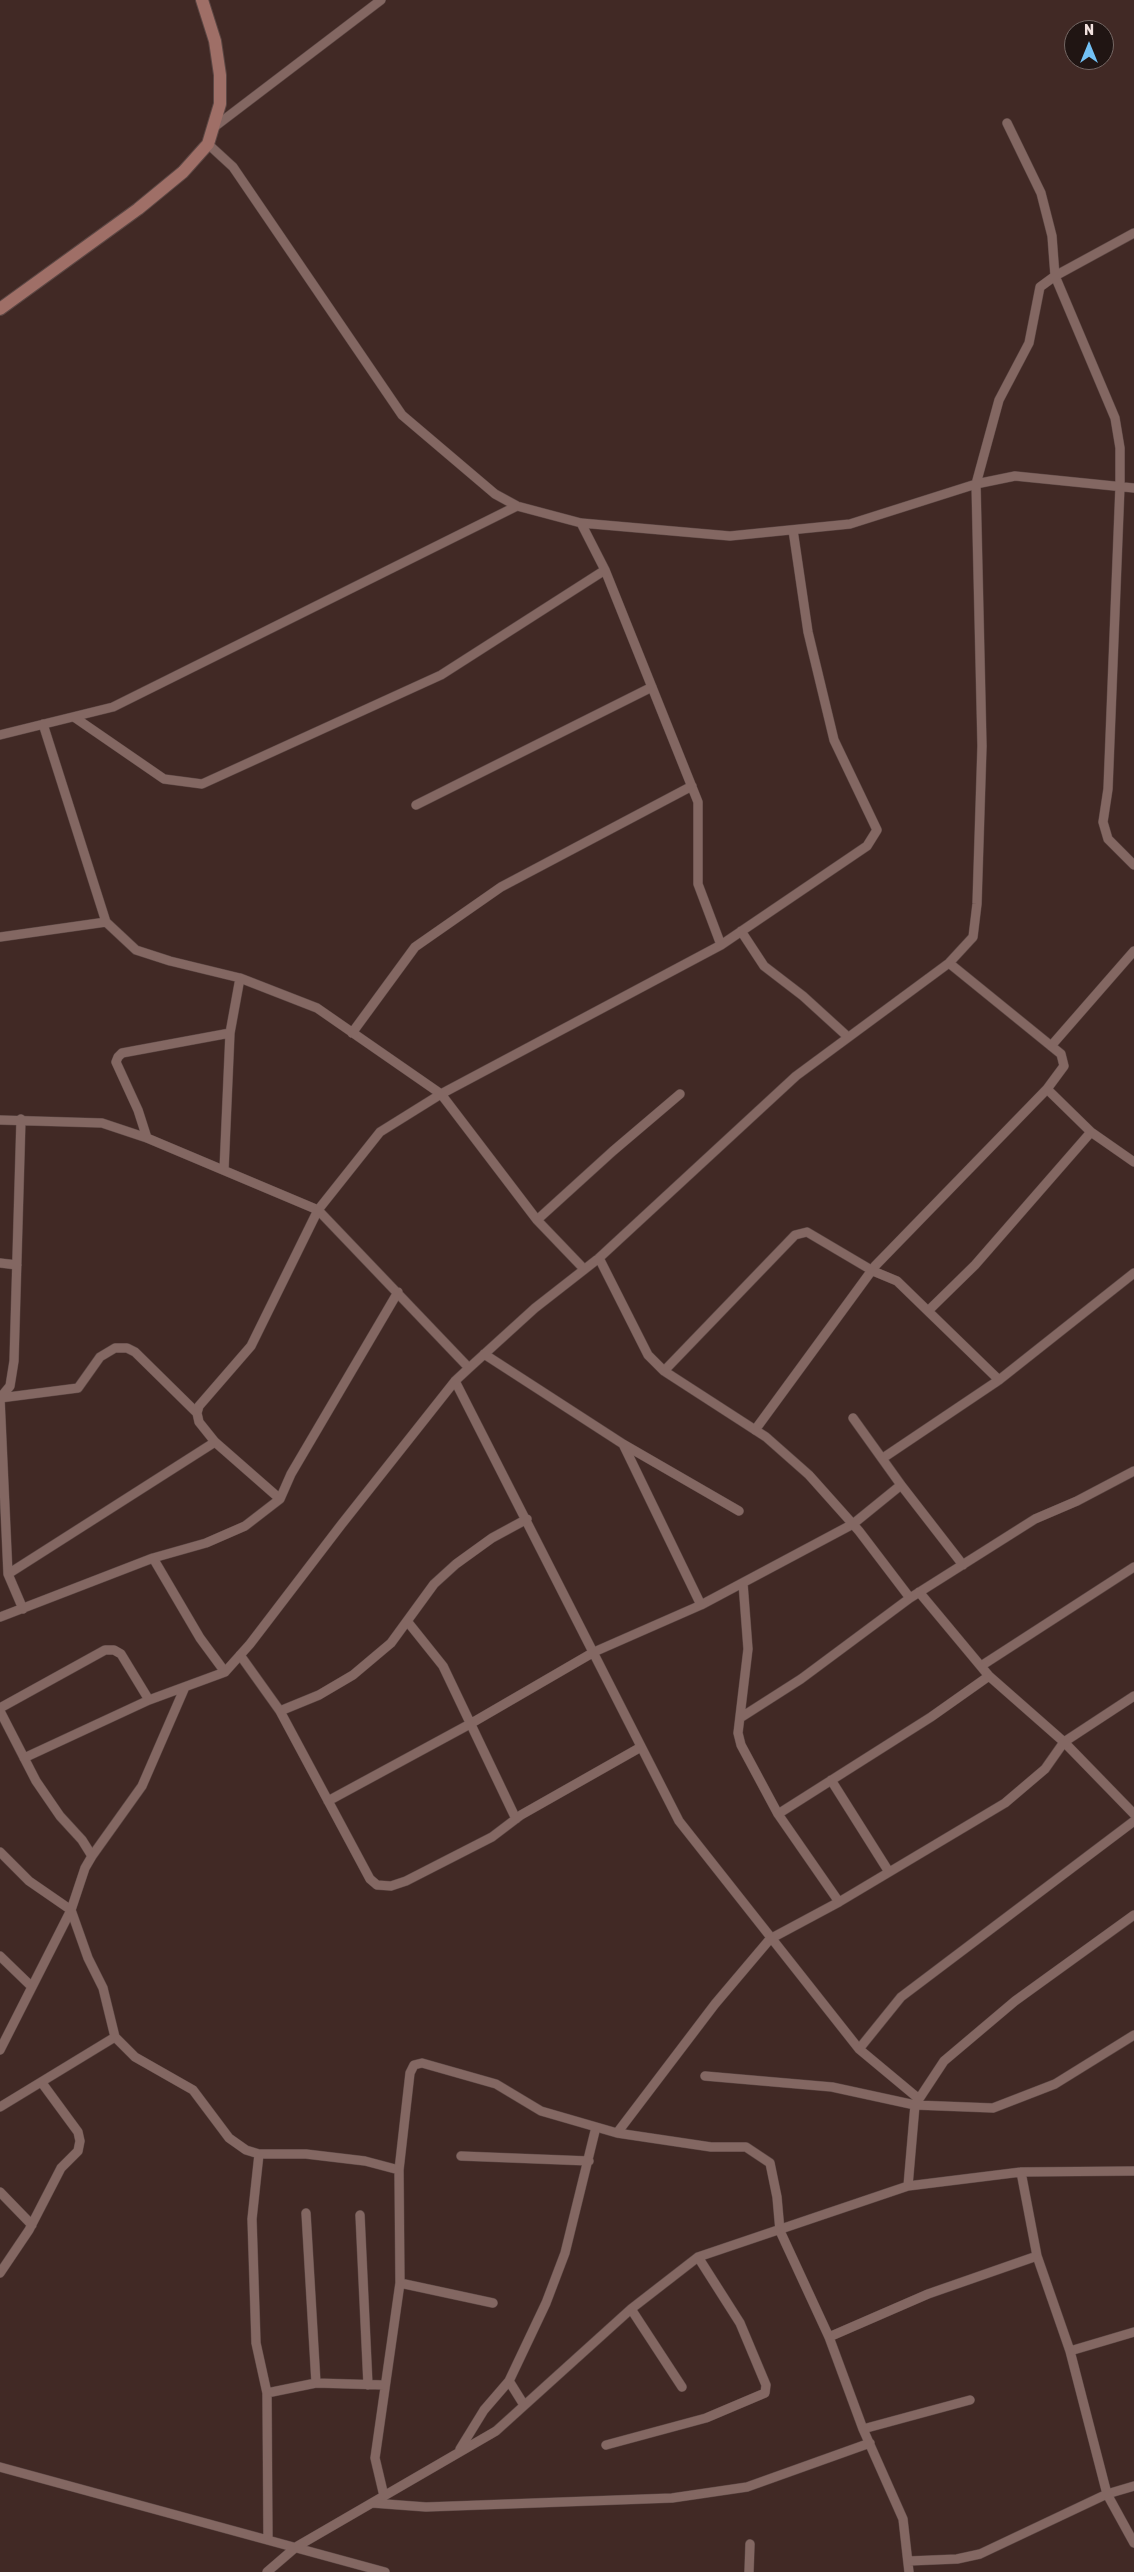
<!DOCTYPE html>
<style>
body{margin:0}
#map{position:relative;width:1134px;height:2572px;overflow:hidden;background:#412925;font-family:Rubik,sans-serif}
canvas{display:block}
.north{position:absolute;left:1064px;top:20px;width:50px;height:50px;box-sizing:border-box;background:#201513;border:1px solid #746764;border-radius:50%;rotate:0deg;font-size:14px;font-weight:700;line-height:20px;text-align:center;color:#f1e1de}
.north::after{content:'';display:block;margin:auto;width:18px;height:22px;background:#72c1f5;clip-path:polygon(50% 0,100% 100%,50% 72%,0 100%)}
</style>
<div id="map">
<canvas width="1134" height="2572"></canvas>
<div class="north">N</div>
</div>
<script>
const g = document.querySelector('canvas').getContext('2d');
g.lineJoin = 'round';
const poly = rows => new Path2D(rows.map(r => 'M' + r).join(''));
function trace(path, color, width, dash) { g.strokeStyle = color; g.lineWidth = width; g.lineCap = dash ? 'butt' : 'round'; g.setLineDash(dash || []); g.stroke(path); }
const street = poly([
 [1007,123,1041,193,1052,236,1055,276,1115,418,1120,448,1120,486,1108,789,1103,822,1108,839,1134,865],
 [213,128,381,0],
 [208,144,233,167,402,415,495,494,517,506,581,523,730,536,850,524,976,484,1015,476,1134,488],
 [581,523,605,570,698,802,698,884,721,945],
 [74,717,164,779,202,784,441,675,605,570],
 [43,724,106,922,136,950,170,961,240,978,317,1008,441,1094,537,1220,584,1269],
 [0,735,113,707,517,506],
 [416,805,652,687],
 [741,931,764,966,803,996,848,1037],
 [0,937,106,922],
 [352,1033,415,947,501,887,692,786],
 [1051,1046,1134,951],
 [1047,1089,1091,1132,1134,1162],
 [21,1119,14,1361,10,1386,0,1398,8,1574,23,1609],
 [0,1120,102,1123,147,1138,318,1210,469,1368],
 [147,1138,138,1110,116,1062,118,1057,122,1053,230,1033],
 [224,1170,230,1033,240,978],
 [537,1220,613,1151,680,1094],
 [599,1258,648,1355,664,1371,766,1437,809,1475,859,1531,910,1598],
 [0,1263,17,1265],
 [928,1311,975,1265,1091,1132],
 [484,1354,623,1444,739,1511],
 [664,1371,795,1235,807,1232,873,1271,897,1281,999,1380],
 [455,1381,679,1821,859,2049,919,2099],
 [0,1398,78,1388,100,1357,115,1348,127,1348,135,1352,197,1413],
 [853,1418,901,1485,963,1565],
 [755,1430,875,1266,1047,1089,1064,1066,1061,1054,949,963],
 [623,1444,701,1605],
 [883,1458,999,1380,1134,1273],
 [280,1499,215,1442,199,1422,197,1413,199,1406,251,1346,318,1210,380,1132,441,1094,721,945,867,846,877,830,834,740,808,632,793,530],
 [8,1574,215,1442],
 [743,1583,748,1649,738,1733,741,1745,778,1814,839,1902],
 [919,1592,989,1676,1064,1742,1134,1814],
 [0,1617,153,1558],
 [407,1621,443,1666,516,1819],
 [240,1655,280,1711,319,1695,353,1675,391,1643,434,1584,456,1564,492,1538,527,1519],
 [981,1666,1134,1567],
 [225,1672,250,1644,341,1525,455,1381,469,1368,535,1308,599,1258,796,1076,949,963,973,937,977,904,982,746,976,484,999,400,1029,343,1040,287,1055,276,1134,233],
 [0,1708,105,1650,114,1650,121,1654,149,1700],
 [0,1711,36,1781,60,1816,82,1840,92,1856,85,1868,71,1910,88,1958,103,1988,115,2037,135,2057,193,2090,229,2138,246,2150,259,2154,306,2154,365,2161,399,2170],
 [280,1711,370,1879,377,1885,391,1886,406,1881,492,1837,521,1815,641,1747],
 [740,1718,801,1679,910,1598,1035,1519,1077,1501,1134,1471],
 [24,1758,149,1700,225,1672,200,1638,153,1558,206,1543,245,1526,280,1499,291,1474,398,1292],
 [831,1780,889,1872],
 [328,1801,470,1724,594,1652,701,1605,853,1524,901,1485],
 [778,1814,931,1717,989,1676],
 [0,1852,29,1881,71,1910,0,2050],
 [92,1856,142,1786,185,1687],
 [0,1956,31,1986],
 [859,2049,901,1997,1134,1821],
 [705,2076,832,2087,915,2105,993,2108,1055,2084,1134,2035],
 [0,2107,115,2037],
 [617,2133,715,2004,770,1939,839,1902,1005,1803,1045,1769,1064,1742,1134,1696],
 [259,2154,252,2219,256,2343,267,2393,268,2539],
 [461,2156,589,2161],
 [1021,2172,1037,2256,1070,2351,1107,2494,1134,2543],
 [908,2186,915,2105,944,2061,1015,2001,1134,1915],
 [0,2192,32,2225],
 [306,2213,316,2383],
 [360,2215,368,2385],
 [0,2273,29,2230,61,2168,78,2151,80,2141,78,2132,42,2083],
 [400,2283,493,2303],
 [631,2309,682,2387],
 [829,2337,928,2294,1037,2256],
 [1070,2351,1134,2332],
 [509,2381,524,2405],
 [267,2393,316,2383,384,2385],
 [863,2429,970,2400],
 [606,2445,706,2418,765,2393,766,2385,740,2323,698,2257],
 [460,2449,484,2410,509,2381,546,2303,565,2253,596,2127],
 [0,2467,385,2572],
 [384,2496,375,2458,400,2283,399,2170,410,2073,414,2065,422,2063,496,2084,541,2111,617,2133,711,2147,746,2147,770,2163,777,2197,780,2231,829,2337,863,2429,903,2519,909,2572],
 [372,2503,426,2507,672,2498,747,2487,870,2443],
 [909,2561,957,2559,980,2554,1107,2494,1134,2486],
 [267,2572,296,2547,496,2431,631,2309,698,2257,908,2186,1021,2172,1134,2171],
 [749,2572,750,2544]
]);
const secondary = poly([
 [0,309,138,209,183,172,208,144,220,104,220,75,215,41,202,0]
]);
trace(street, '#5c4744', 10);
trace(secondary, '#5c4744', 14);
trace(street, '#836762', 9);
trace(secondary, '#9f6f67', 12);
</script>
